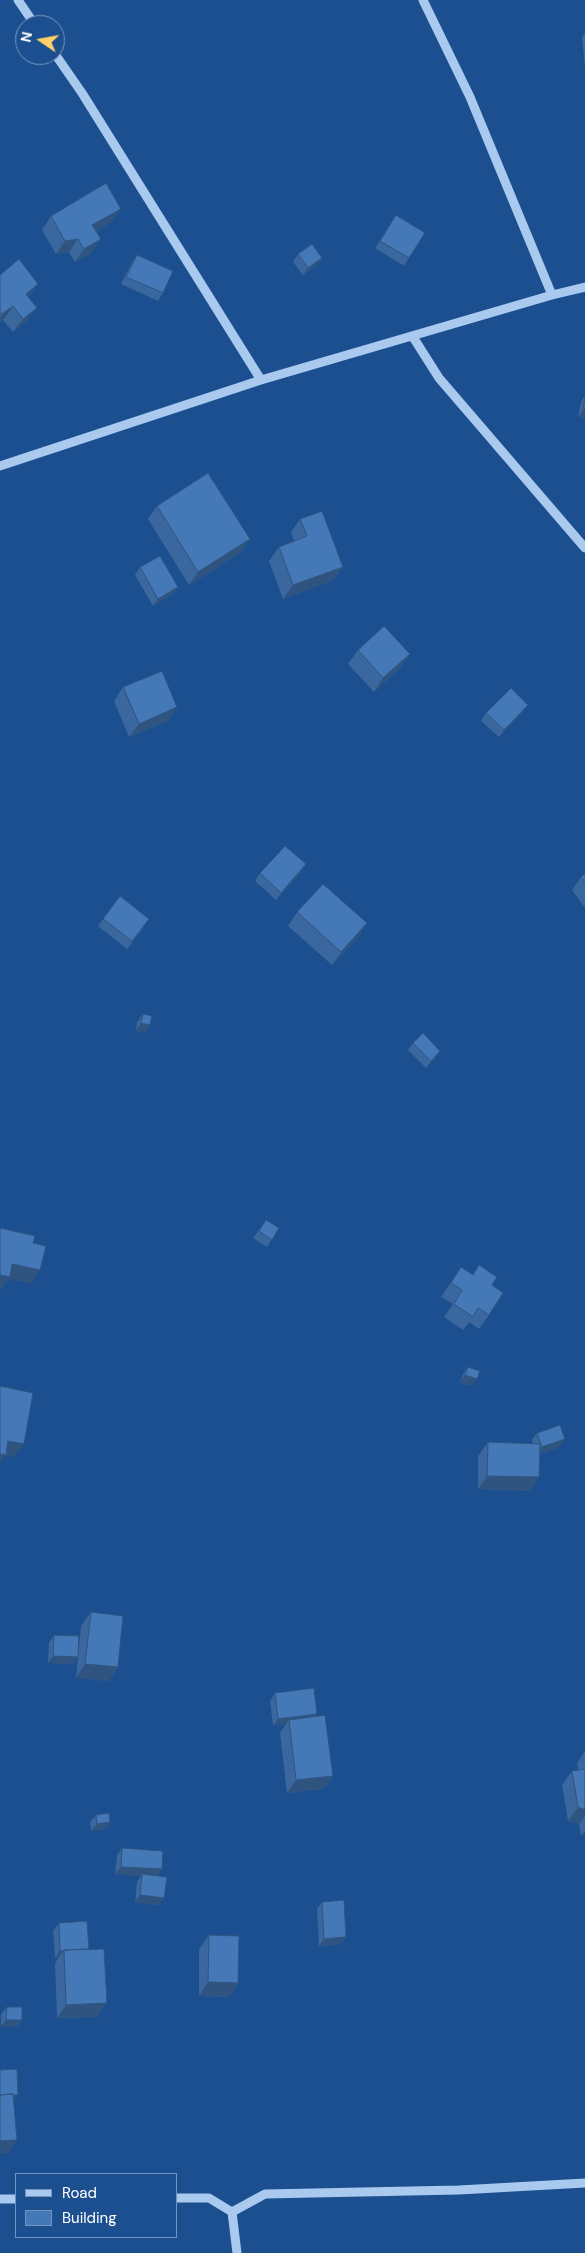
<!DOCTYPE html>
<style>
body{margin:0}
#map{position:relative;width:585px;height:2253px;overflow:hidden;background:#1b4f8f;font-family:"DM Sans",sans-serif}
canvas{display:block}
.legend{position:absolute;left:15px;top:2173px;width:162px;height:65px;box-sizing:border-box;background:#1b4f8f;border:1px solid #7695bc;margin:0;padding:6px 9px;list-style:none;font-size:15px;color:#fff}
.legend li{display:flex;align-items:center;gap:10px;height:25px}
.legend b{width:25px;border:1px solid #7695bc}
.north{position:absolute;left:15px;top:15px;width:50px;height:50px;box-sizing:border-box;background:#1b4f8f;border:1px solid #7695bc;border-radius:50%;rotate:282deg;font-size:14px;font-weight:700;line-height:20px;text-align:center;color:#fff}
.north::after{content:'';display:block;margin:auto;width:18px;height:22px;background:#ffd166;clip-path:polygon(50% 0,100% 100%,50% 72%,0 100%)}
</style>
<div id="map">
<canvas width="585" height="2253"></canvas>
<ul class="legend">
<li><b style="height:6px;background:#a9c9ee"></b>Road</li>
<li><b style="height:14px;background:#4478b7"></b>Building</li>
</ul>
<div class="north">N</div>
</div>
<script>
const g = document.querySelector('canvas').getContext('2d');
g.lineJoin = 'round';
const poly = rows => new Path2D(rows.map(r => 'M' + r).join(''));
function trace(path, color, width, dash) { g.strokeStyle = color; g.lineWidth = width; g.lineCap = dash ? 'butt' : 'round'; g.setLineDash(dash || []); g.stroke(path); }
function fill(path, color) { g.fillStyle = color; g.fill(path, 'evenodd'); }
const minor = poly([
 [18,0,35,25],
 [423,0,470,97,552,295],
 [55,54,82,93,261,380],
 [413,337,439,378,585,548],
 [0,466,261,380,552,295,585,287],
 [176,2198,209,2198,232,2212,237,2253],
 [0,2199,16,2199],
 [232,2212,265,2194,459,2190,585,2183]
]);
const wall = poly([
 [585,33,585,67,582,37],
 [121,209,111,222,96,231,91,253,75,262,69,252,56,254,42,230,51,216],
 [396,215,409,258,404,266,375,248],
 [298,254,322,258,317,265,303,275,293,262],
 [137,255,163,293,158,301,121,284,132,262],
 [0,275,29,297,27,321,13,332,3,320,0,322],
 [585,395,585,418,578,417,581,402],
 [157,506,250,539,240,553,189,585,148,519],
 [300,519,343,567,333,580,283,599,269,561,279,547,294,541,291,532],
 [140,567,178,587,173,594,153,606,135,575],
 [358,650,410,654,400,668,374,692,348,664],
 [123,687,168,721,129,737,114,701],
 [523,712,499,737,481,721,486,713],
 [306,864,301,872,276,900,255,881,260,873],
 [585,874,585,908,572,890,581,877],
 [120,896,144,927,127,949,98,926],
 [297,912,367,923,358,937,332,965,288,926],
 [143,1014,145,1033,136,1031,137,1022],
 [413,1043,440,1051,435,1058,426,1068,408,1050],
 [266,1220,279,1228,267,1247,253,1238],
 [479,1265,492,1285,489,1315,479,1329,469,1322,463,1330,444,1317,453,1304,441,1297,461,1267,472,1275],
 [468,1367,477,1379,472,1386,460,1383,463,1374],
 [537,1433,560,1447,540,1454,539,1477,530,1491,478,1489,478,1456,488,1442,533,1444,532,1440],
 [91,1612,118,1667,108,1681,76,1678,81,1626],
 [54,1635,78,1657,72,1664,48,1663,49,1643],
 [275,1693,316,1716,333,1776,323,1789,287,1793,280,1733,286,1724,273,1726,270,1701],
 [585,1751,585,1836,581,1836,579,1824,568,1821,562,1785,572,1771,578,1770,577,1763],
 [96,1815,110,1822,105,1829,91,1831,90,1822],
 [122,1848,158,1876,159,1905,135,1902,137,1882,141,1876,115,1874,117,1855],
 [322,1902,346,1937,341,1944,319,1946,317,1909],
 [59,1923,89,1949,107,2003,97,2017,57,2018,55,1964,58,1958,55,1958,53,1931],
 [209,1935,238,1983,229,1997,199,1996,199,1949],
 [7,2007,22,2020,17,2027,1,2027,1,2014]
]);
const shadedWall = poly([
 [121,209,111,222,83,238,92,225],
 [78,239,69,252,56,254,65,241],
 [101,239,91,253,75,262,84,249],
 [322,258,317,265,303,275,308,268],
 [38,284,29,297,16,307,26,294],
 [13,306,3,320,0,322,0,318,2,314],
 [37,308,27,321,13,332,23,319],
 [583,410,585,410,585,418,578,417],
 [250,539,240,553,189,585,198,572],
 [343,567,333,580,283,599,293,585],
 [178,587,173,594,153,606,158,599],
 [410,654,400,668,374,692,383,678],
 [528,705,523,712,499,737,504,730],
 [177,707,168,721,129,737,139,724],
 [306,864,301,872,276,900,281,893],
 [367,923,358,937,332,965,341,952],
 [141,1023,150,1025,145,1033,136,1031],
 [440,1051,435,1058,426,1068,431,1061],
 [12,1264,40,1270,31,1284,9,1279,0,1291,0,1275],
 [465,1375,477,1379,472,1386,460,1383],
 [565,1439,560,1447,537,1455,542,1447],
 [8,1441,24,1444,14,1457,5,1456,0,1463,0,1453],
 [487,1476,539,1477,530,1491,478,1489],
 [53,1656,78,1657,72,1664,48,1663],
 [85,1664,118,1667,108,1681,76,1678],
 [317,1714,312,1721,289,1720,286,1724,273,1726,278,1719],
 [333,1776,323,1789,287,1793,296,1780],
 [578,1807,585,1810,585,1816,579,1824,568,1821],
 [110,1822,105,1829,91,1831,97,1824],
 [585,1831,585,1836,581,1836],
 [121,1867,162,1869,157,1877,142,1874,141,1876,115,1874],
 [140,1895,164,1898,159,1905,135,1902],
 [346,1937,341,1944,319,1946,324,1939],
 [60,1951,63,1951,58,1958,55,1958],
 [208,1982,238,1983,229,1997,199,1996],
 [107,2003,97,2017,57,2018,66,2005],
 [6,2020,22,2020,17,2027,1,2027],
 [0,2095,18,2095,12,2102],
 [17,2140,8,2153,0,2154,0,2141]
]);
const building = poly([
 [106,183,121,209,92,225,101,239,84,249,78,239,65,241,51,216,106,183],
 [396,215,425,233,409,258,380,241,396,215],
 [312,244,322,258,308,268,298,254,312,244],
 [137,255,173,271,163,293,126,277,137,255],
 [19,259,38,284,26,294,37,308,23,319,13,306,2,314,0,312,0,275,19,259],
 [585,398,585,410,583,410,585,398],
 [208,473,250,539,198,572,157,506,208,473],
 [322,511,343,567,293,585,279,547,307,536,300,519,322,511],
 [160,556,178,587,158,599,140,567,160,556],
 [384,626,410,654,383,678,358,650,384,626],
 [162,671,177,707,139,724,123,687,162,671],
 [511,688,528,705,504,730,486,713,511,688],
 [285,846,306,864,281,893,260,873,285,846],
 [585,874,585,882,581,877,585,874],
 [323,884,367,923,341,952,297,912,323,884],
 [120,896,149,919,132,941,103,919,120,896],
 [143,1014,152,1016,150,1025,141,1023,143,1014],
 [423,1033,440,1051,431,1061,413,1043,423,1033],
 [266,1220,279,1228,272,1240,259,1231,266,1220],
 [0,1228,35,1236,33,1243,46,1246,40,1270,12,1264,10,1277,0,1275,0,1228],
 [479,1265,497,1277,492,1285,503,1293,489,1315,478,1308,473,1317,454,1304,462,1290,451,1283,461,1267,473,1275,479,1265],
 [468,1367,480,1371,477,1379,465,1375,468,1367],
 [0,1386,33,1393,24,1444,8,1441,6,1455,0,1454,0,1386],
 [560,1425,565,1439,542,1447,537,1433,560,1425],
 [488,1442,540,1444,539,1477,487,1476,488,1442],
 [91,1612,123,1616,118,1667,85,1664,91,1612],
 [54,1635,79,1636,78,1657,53,1656,54,1635],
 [314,1688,317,1714,278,1719,275,1693,314,1688],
 [325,1715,333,1776,296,1780,289,1720,325,1715],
 [585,1769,585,1810,578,1807,572,1771,585,1769],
 [109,1813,110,1822,97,1824,96,1815,109,1813],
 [122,1848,163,1851,162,1869,121,1867,122,1848],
 [142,1874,167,1877,164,1898,140,1895,142,1874],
 [344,1900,346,1937,324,1939,322,1902,344,1900],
 [87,1921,89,1949,64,1950,64,1951,60,1951,59,1923,87,1921],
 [209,1935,239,1936,238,1983,208,1982,209,1935],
 [104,1949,107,2003,66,2005,64,1950,104,1949],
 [7,2007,22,2007,22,2020,6,2020,7,2007],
 [17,2069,18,2095,13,2095,13,2094,0,2095,0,2070,17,2069],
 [13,2094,17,2140,0,2141,0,2095,13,2094]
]);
trace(minor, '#a9c9ee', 9);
fill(wall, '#3a679d');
fill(shadedWall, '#305480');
fill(building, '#4478b7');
trace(building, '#305480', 1);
</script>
